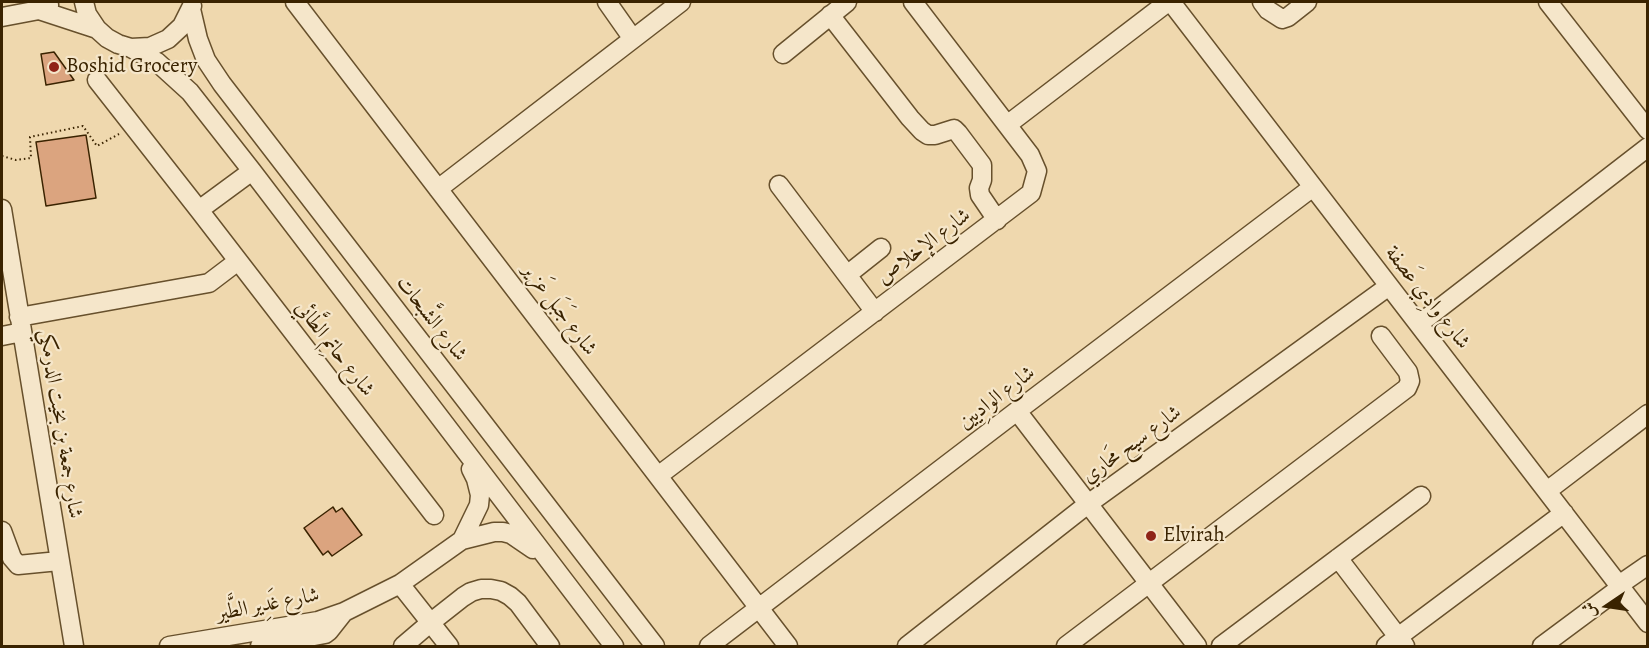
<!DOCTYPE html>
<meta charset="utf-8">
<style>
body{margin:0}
#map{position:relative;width:1649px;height:648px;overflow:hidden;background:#efd8ae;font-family:Alegreya,Amiri,serif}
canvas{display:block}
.frame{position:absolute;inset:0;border:3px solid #3a2300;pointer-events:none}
.north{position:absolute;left:1577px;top:576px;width:60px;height:60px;-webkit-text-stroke:4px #f5e6ca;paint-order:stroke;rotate:257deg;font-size:16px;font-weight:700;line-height:24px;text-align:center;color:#3a2300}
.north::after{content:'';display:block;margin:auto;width:21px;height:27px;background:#3a2300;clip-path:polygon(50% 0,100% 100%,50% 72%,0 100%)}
</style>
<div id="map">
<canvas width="1649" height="648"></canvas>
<div class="frame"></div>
<div class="north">ش</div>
</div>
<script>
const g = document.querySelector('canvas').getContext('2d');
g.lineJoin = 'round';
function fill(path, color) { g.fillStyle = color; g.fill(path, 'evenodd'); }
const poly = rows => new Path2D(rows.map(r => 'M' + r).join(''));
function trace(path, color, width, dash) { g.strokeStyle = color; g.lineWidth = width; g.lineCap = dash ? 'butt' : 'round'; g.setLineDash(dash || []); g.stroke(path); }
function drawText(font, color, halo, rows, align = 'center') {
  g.font = font + ' Alegreya,Amiri,serif'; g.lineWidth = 4.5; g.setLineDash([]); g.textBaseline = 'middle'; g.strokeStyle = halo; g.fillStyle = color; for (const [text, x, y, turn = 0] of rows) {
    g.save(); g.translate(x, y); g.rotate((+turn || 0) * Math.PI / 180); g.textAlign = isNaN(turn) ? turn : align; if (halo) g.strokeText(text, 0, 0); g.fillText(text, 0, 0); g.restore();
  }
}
const building = poly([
 [54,52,74,80,46,85,41,54,54,52],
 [86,135,96,198,46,206,36,142,86,135],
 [333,507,336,512,342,508,362,535,332,556,328,551,323,555,304,528,333,507]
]);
const path = poly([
 [2,156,16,160,31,158,30,137,83,126,97,146,119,134]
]);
const minor = poly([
 [84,2,87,14,97,29,107,38,118,44,131,48,150,47,168,39,182,26,192,6],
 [295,2,788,646],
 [607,2,633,39],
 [1171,2,1648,623],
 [1262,2,1268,10,1282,19,1288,17,1307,2],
 [1548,2,1648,130],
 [191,9,198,39,206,60,222,84,655,646],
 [39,10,97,29],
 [830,15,910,118,922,131,928,135,935,135,954,129,958,133,982,165,982,180,979,188,980,195,997,220],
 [2,17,39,10,49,5],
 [131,48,157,62,190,92,252,171,614,646],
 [783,54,847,2],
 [97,80,199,210,434,515],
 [1007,125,1168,2],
 [779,185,875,312],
 [438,189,681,2],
 [2,209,74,646],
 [199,210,252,171],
 [847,275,881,248],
 [19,317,209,283,238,261],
 [1419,324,1648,147],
 [2,336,22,332],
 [1017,411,1197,646],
 [658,476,1031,193,1037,171,1030,155,913,2],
 [1547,491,1648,414],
 [2,531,12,558,18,565,59,561],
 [462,540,479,505,480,495,476,479,471,469],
 [1338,558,1405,646],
 [400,584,449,646],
 [1619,585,1648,565],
 [169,646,318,621,344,612,400,584,462,540,494,532,503,532,511,534,533,549],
 [260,646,325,634,329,631,344,612],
 [403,646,430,623,463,597,471,592,481,589,491,589,501,591,510,596,518,603,550,646],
 [709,646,1017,411,1313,187],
 [907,646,1088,504,1389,286],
 [1066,646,1407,388,1410,381,1408,372,1381,336],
 [1221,646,1421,496],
 [1386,646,1564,513],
 [1542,646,1620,588]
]);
const markers = [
 [54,67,6,"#8f2418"],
 [1151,536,6,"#8f2418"]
];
const poiNames = [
 ["Boshid Grocery",66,67],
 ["Elvirah",1163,536]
];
const streetNames = [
 ["شارع الإخلاص",924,247,-37],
 ["شارع وادِي عَصفة",1427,298,52],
 ["شارع جَبَل عَزير",559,310,53],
 ["شارع الشَّبحات",431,319,52],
 ["شارع حاتِم الطَّائي",334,349,52],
 ["شارع الوادِيين",997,398,-37],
 ["شارع جمعة بن بخيت الدرمكي",60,424,81],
 ["شارع سيح مَحاري",1132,445,-36],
 ["شارع غَدِير الطَّير",268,605,-11]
];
fill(building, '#dba47f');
trace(building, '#3a2300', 1.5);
trace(minor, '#67502c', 21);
trace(path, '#3a2300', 2, [1.5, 3]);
trace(minor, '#f5e6ca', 18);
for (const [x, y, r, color] of markers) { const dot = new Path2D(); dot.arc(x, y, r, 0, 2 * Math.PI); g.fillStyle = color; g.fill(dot); trace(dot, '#f5e6ca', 2); }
drawText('21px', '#3a2300', '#f5e6ca', poiNames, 'left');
drawText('21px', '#3a2300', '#f5e6ca', streetNames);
</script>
